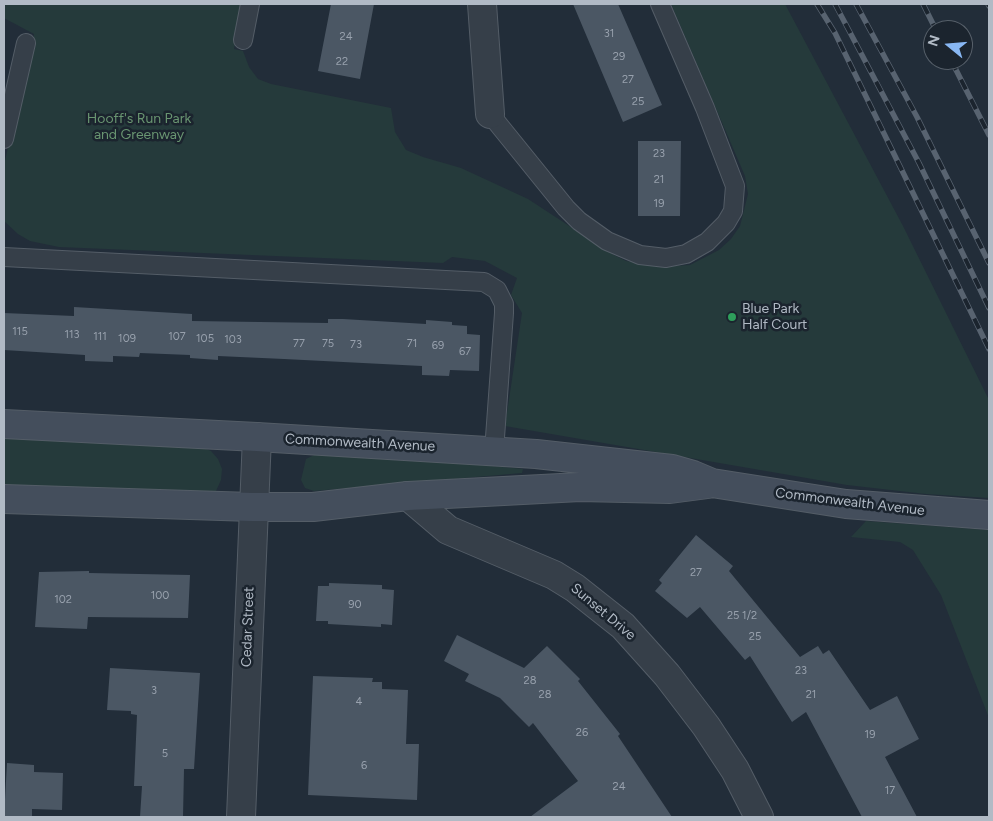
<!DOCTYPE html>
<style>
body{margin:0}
#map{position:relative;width:993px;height:821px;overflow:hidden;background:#222d39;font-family:Figtree,sans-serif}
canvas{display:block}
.frame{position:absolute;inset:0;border:5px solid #b1bac5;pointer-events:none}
.north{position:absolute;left:923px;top:20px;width:50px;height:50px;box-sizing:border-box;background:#1b242e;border:1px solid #57606a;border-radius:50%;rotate:287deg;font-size:14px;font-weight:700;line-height:20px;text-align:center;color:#b1bac5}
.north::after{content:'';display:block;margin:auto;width:18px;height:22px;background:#88b7f3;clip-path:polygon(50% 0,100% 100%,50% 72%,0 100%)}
</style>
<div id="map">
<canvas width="993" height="821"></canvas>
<div class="frame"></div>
<div class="north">N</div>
</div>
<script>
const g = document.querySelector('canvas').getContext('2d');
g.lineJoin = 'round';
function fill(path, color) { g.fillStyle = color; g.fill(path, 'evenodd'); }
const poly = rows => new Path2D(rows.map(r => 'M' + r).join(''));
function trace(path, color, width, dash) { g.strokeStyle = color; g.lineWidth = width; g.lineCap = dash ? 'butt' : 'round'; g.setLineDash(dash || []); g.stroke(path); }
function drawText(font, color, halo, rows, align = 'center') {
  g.font = font + ' Figtree,sans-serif'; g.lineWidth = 5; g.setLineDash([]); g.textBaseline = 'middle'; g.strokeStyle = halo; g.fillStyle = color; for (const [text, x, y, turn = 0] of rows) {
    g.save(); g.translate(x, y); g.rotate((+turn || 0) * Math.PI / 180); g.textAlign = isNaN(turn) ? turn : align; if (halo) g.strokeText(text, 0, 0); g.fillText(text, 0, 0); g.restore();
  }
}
const green = poly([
 [4,4,241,4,234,49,243,51,249,67,258,79,271,84,391,108,395,132,406,150,423,157,461,168,528,199,612,254,626,261,659,267,690,265,719,250,731,239,740,226,748,194,745,176,671,4,785,4,903,226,989,400,989,498,926,494,847,485,505,426,522,313,511,295,517,278,485,261,452,257,443,263,59,247,30,241,18,234,4,221,4,165,34,34,4,18],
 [4,438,201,447,211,451,218,459,222,469,221,480,216,491,206,498,4,491],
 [316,454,377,455,523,469,522,473,314,491,305,488,301,480,306,459],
 [866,521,989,530,989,718,941,595,913,550,900,542,851,537]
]);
const building = poly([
 [331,4,374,4,360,79,318,71],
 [573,4,618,4,662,105,623,122],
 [638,141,681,141,680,216,638,216],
 [74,307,192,314,192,321,328,323,328,319,343,319,426,324,426,320,452,322,452,325,467,326,467,334,480,335,479,371,450,370,449,376,422,375,422,366,284,359,218,356,218,360,190,358,190,355,140,353,139,357,113,356,113,362,85,361,85,355,4,350,4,313,74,316],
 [696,535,733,566,729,571,800,657,818,646,823,654,829,650,870,710,897,696,919,739,885,757,917,817,862,817,806,712,792,722,750,656,745,660,700,607,687,618,655,591,662,583,659,580],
 [89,571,89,573,190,575,188,618,88,617,87,629,35,627,39,572],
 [329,583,382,585,382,589,394,590,392,625,381,624,381,627,328,624,328,621,316,621,318,586,329,586],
 [457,635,524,668,547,646,580,679,578,681,620,734,618,736,672,817,530,817,578,781,533,723,529,727,500,698,465,681,469,674,444,661],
 [110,668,200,673,194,769,184,769,183,817,140,817,142,786,134,786,137,715,131,714,131,711,107,710],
 [313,676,373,678,372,682,382,682,382,689,408,690,406,744,419,744,417,800,308,795],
 [7,763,34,765,34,772,63,773,62,810,32,809,32,817,4,817]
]);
const lane = poly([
 [243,40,250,4],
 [490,114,566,208,579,221,607,241,640,255,666,258,686,254,707,242,726,223,733,211,735,186,705,108,660,4],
 [4,139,26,43],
 [4,257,484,282,497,290,504,304,504,313,494,451]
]);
const street = poly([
 [482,4,490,114],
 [408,496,448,530,554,575,575,588,623,626,667,675,706,726,735,770,759,817],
 [241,817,257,437]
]);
const secondary = poly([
 [4,424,257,437,536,454,672,469,693,475,712,483,846,504,989,515],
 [4,499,252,507,313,507,408,496,580,487,670,489,708,484]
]);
const rail = poly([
 [817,4,835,33,989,349],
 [835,4,919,163,989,308],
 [856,4,917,117,989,263],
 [923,4,936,30],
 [988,4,989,6],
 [951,60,989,135]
]);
const markers = [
 [732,317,5,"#2e9e5b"]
];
const numberNames = [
 ["31",609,34],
 ["24",346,37],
 ["29",619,57],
 ["22",342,62],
 ["27",628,80],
 ["25",638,102],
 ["23",659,154],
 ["21",659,180],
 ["19",659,204],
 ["115",20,332],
 ["113",72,335],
 ["111",100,337],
 ["107",177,337],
 ["109",127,339],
 ["105",205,339],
 ["103",233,340],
 ["77",299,344],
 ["75",328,344],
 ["71",412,344],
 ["73",356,345],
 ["69",438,346],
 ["67",465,352],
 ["27",696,573],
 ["100",160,596],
 ["102",63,600],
 ["90",355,605],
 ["25 1/2",742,616],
 ["25",755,637],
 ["23",801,671],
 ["28",530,681],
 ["3",154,691],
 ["28",545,695],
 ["21",811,695],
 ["4",359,702],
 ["26",582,733],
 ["19",870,735],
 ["5",165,754],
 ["6",364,766],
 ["24",619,787],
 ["17",890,791]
];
const parkNames = [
 ["Hooff's Run Park",139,119],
 ["and Greenway",139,135]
];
const poiNames = [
 ["Blue Park",742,309],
 ["Half Court",742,325]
];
const streetNames = [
 ["Commonwealth Avenue",360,443,3],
 ["Commonwealth Avenue",850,502,7],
 ["Sunset Drive",603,612,40],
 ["Cedar Street",248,627,-88]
];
fill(green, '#253a3b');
fill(building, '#4b5764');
trace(lane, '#545d67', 20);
trace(street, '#545d67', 30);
trace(secondary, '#545d67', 30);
trace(lane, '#363f49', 18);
trace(street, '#363f49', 28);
trace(secondary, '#444e5c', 28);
trace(rail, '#586370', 5.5);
trace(rail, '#1b242e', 4, [11]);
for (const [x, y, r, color] of markers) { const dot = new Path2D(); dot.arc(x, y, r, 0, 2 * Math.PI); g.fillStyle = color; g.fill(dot); trace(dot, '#1b242e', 2); }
drawText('11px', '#98a1ad', null, numberNames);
drawText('14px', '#699571', '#1b242e', parkNames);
drawText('14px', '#b1bac5', '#1b242e', poiNames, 'left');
drawText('14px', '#b1bac5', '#1b242e', streetNames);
</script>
